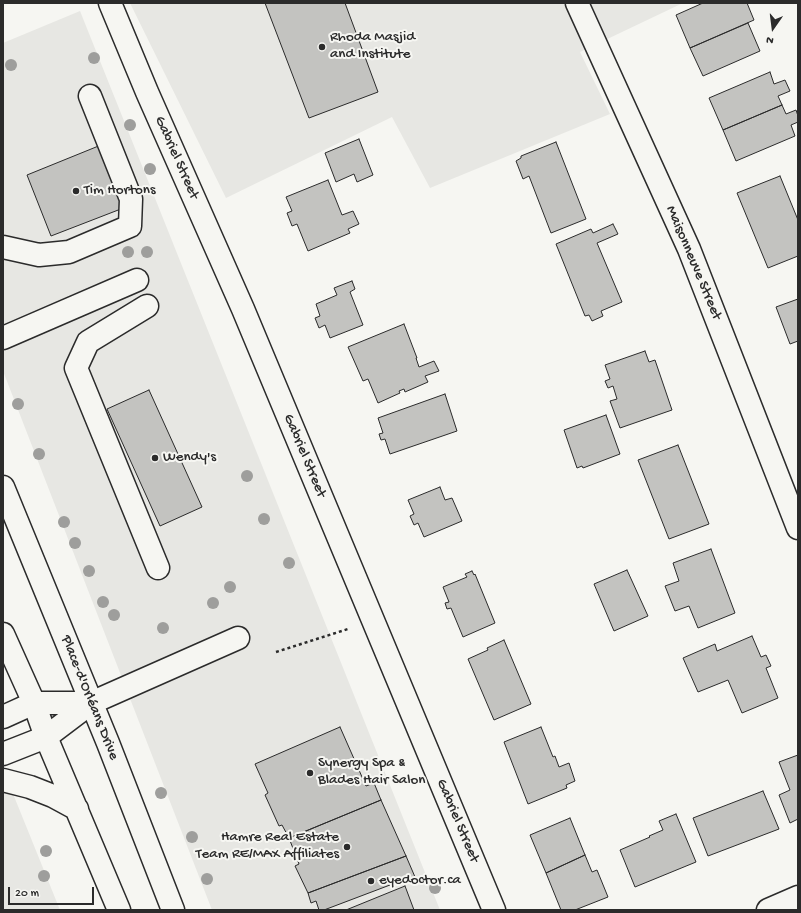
<!DOCTYPE html>
<meta charset="utf-8">
<style>
body{margin:0}
#map{position:relative;width:801px;height:913px;overflow:hidden;background:#f6f6f2;font-family:"Gochi Hand",sans-serif}
canvas{display:block}
.frame{position:absolute;inset:0;border:4px solid #2b2b2b;pointer-events:none}
.north{position:absolute;left:753px;top:8px;width:40px;height:40px;-webkit-text-stroke:3px #f6f6f2;paint-order:stroke;rotate:194deg;font-size:11px;font-weight:700;line-height:16px;text-align:center;color:#2b2b2b}
.north::after{content:'';display:block;margin:auto;width:14px;height:18px;background:#2b2b2b;clip-path:polygon(50% 0,100% 100%,50% 72%,0 100%)}
.scale{position:absolute;left:8px;top:887px;width:86px;height:18px;box-sizing:border-box;border:2px solid #2b2b2b;border-top:0;padding-left:5px;font-size:12px;line-height:14px;white-space:nowrap;color:#2b2b2b;-webkit-text-stroke:3px #f6f6f2;paint-order:stroke}
</style>
<div id="map">
<canvas width="801" height="913"></canvas>
<div class="frame"></div>
<div class="north">N</div>
<div class="scale">20 m</div>
</div>
<script>
const g = document.querySelector('canvas').getContext('2d');
g.lineJoin = 'round';
function fill(path, color) { g.fillStyle = color; g.fill(path, 'evenodd'); }
const poly = rows => new Path2D(rows.map(r => 'M' + r).join(''));
function trace(path, color, width, dash) { g.strokeStyle = color; g.lineWidth = width; g.lineCap = dash ? 'butt' : 'round'; g.setLineDash(dash || []); g.stroke(path); }
function drawText(font, color, halo, rows, align = 'center') {
  g.font = font + ' "Gochi Hand",sans-serif'; g.lineWidth = 4; g.setLineDash([]); g.textBaseline = 'middle'; g.strokeStyle = halo; g.fillStyle = color; for (const [text, x, y, turn = 0] of rows) {
    g.save(); g.translate(x, y); g.rotate((+turn || 0) * Math.PI / 180); g.textAlign = isNaN(turn) ? turn : align; if (halo) g.strokeText(text, 0, 0); g.fillText(text, 0, 0); g.restore();
  }
}
const built = poly([
 [130,3,683,3,580,52,610,114,430,188,392,117,226,198],
 [80,11,440,910,212,910,3,371,3,43],
 [3,769,60,910,3,910]
]);
const building = poly([
 [265,3,345,3,378,92,309,118,265,3],
 [703,3,747,3,754,20,690,48,676,15,703,3],
 [748,23,760,51,703,76,690,48,748,23],
 [770,72,774,84,785,80,790,91,778,96,782,105,723,130,709,98,770,72],
 [782,105,786,114,796,110,798,116,798,122,791,125,795,136,736,161,723,130,782,105],
 [359,139,373,175,357,182,354,174,336,182,325,153,359,139],
 [556,142,586,219,551,233,529,176,523,179,516,161,521,158,521,156,556,142],
 [101,145,126,207,51,236,27,175,101,145],
 [780,176,798,220,798,256,768,268,737,193,780,176],
 [328,180,342,215,353,211,359,224,348,229,350,233,308,251,297,224,292,226,287,213,292,211,286,197,328,180],
 [613,224,618,234,597,243,622,302,601,311,603,316,592,321,589,315,585,316,556,244,591,229,593,233,613,224],
 [352,281,355,289,350,292,363,325,330,338,325,325,319,328,315,318,320,316,316,304,337,295,334,288,352,281],
 [798,299,798,341,790,344,776,307,798,299],
 [404,324,417,358,416,358,419,367,434,361,439,371,425,376,428,382,405,392,404,389,399,391,400,393,378,403,368,379,363,381,348,347,404,324],
 [645,351,649,362,655,360,672,410,620,428,610,401,617,399,613,386,608,388,605,381,610,379,605,365,645,351],
 [149,390,202,507,160,526,107,409,149,390],
 [445,394,457,431,390,454,385,439,381,440,379,434,383,433,378,418,445,394],
 [606,415,620,454,583,468,582,466,577,468,564,430,606,415],
 [678,445,709,524,669,539,638,460,678,445],
 [440,487,445,500,452,498,462,521,424,537,418,523,414,525,410,516,414,514,408,500,440,487],
 [711,549,735,613,698,628,689,606,675,611,665,586,679,581,673,563,711,549],
 [627,570,648,616,614,631,594,584,627,570],
 [472,571,474,575,475,574,495,623,463,637,451,608,447,609,445,603,449,602,443,587,467,577,465,574,472,571],
 [752,636,761,657,766,655,771,666,766,668,778,698,742,713,728,680,698,692,683,658,715,644,717,651,752,636],
 [504,640,531,704,494,720,468,659,488,650,487,648,504,640],
 [340,727,366,786,374,783,381,800,289,838,282,825,279,826,265,795,268,793,255,764,340,727],
 [541,727,553,757,555,756,559,767,569,763,575,781,566,785,567,788,528,804,504,742,541,727],
 [798,755,798,819,790,823,779,795,790,790,779,762,798,755],
 [763,791,779,829,708,856,693,818,763,791],
 [381,800,406,856,308,893,295,866,299,864,289,838,381,800],
 [676,814,696,862,635,887,620,850,650,837,649,836,663,830,659,821,676,814],
 [570,818,585,855,546,873,530,835,570,818],
 [585,855,592,872,597,870,608,897,575,910,561,910,546,873,585,855],
 [406,856,415,877,390,885,324,910,319,910,316,901,311,903,308,893,406,856],
 [405,886,414,910,346,910,405,886]
]);
const path = poly([
 [276,652,348,629]
]);
const minor = poly([
 [110,3,147,92,243,309,494,910],
 [577,3,689,249,798,528],
 [3,247,39,255,69,252,130,226,131,199,90,96],
 [147,306,88,342,76,368,158,568],
 [3,338,137,280],
 [3,717,34,703,91,703],
 [3,754,46,737,91,703,238,638],
 [768,910,798,897]
]);
const major = poly([
 [3,487,108,743,173,910],
 [3,634,34,703,46,737,119,910],
 [3,780,30,787,53,796,77,809]
]);
const trees = [
 [94,58],
 [11,65],
 [130,125],
 [150,169],
 [128,252],
 [147,252],
 [18,404],
 [39,454],
 [247,476],
 [264,519],
 [64,522],
 [75,543],
 [289,563],
 [89,571],
 [230,587],
 [103,602],
 [213,603],
 [114,615],
 [163,628],
 [161,793],
 [192,837],
 [46,851],
 [44,876],
 [207,879],
 [435,888]
];
const markers = [
 [322,47,4,"#2b2b2b"],
 [76,191,4,"#2b2b2b"],
 [155,458,4,"#2b2b2b"],
 [310,773,4,"#2b2b2b"],
 [347,847,4,"#2b2b2b"],
 [371,881,4,"#2b2b2b"]
];
const poiNames = [
 ["Rhoda Masjid",330,38],
 ["and Institute",330,55],
 ["Tim Hortons",84,191],
 ["Wendy's",163,458],
 ["Synergy Spa &",318,764],
 ["Blades Hair Salon",318,781],
 ["Hamre Real Estate",339,838,"right"],
 ["Team RE/MAX Affiliates",339,855,"right"],
 ["eyedoctor.ca",379,881]
];
const streetNames = [
 ["Gabriel Street",176,158,66],
 ["Maisonneuve Street",693,263,67],
 ["Gabriel Street",304,456,67],
 ["Place-d'Orléans Drive",89,698,68],
 ["Gabriel Street",457,821,67]
];
fill(built, '#e7e7e3');
fill(building, '#c3c3c0');
trace(building, '#2b2b2b', 1);
trace(minor, '#2b2b2b', 25);
trace(major, '#2b2b2b', 25);
trace(path, '#2b2b2b', 2.5, [3, 3]);
trace(minor, '#f6f6f2', 22);
trace(major, '#f6f6f2', 22);
g.fillStyle = '#9e9e9c';
for (const [x, y] of trees) { g.beginPath(); g.arc(x, y, 6, 0, 2 * Math.PI); g.fill(); }
for (const [x, y, r, color] of markers) { const dot = new Path2D(); dot.arc(x, y, r, 0, 2 * Math.PI); g.fillStyle = color; g.fill(dot); trace(dot, '#f6f6f2', 1.5); }
drawText('15px', '#2b2b2b', '#f6f6f2', poiNames, 'left');
drawText('15px', '#2b2b2b', '#f6f6f2', streetNames);
</script>
